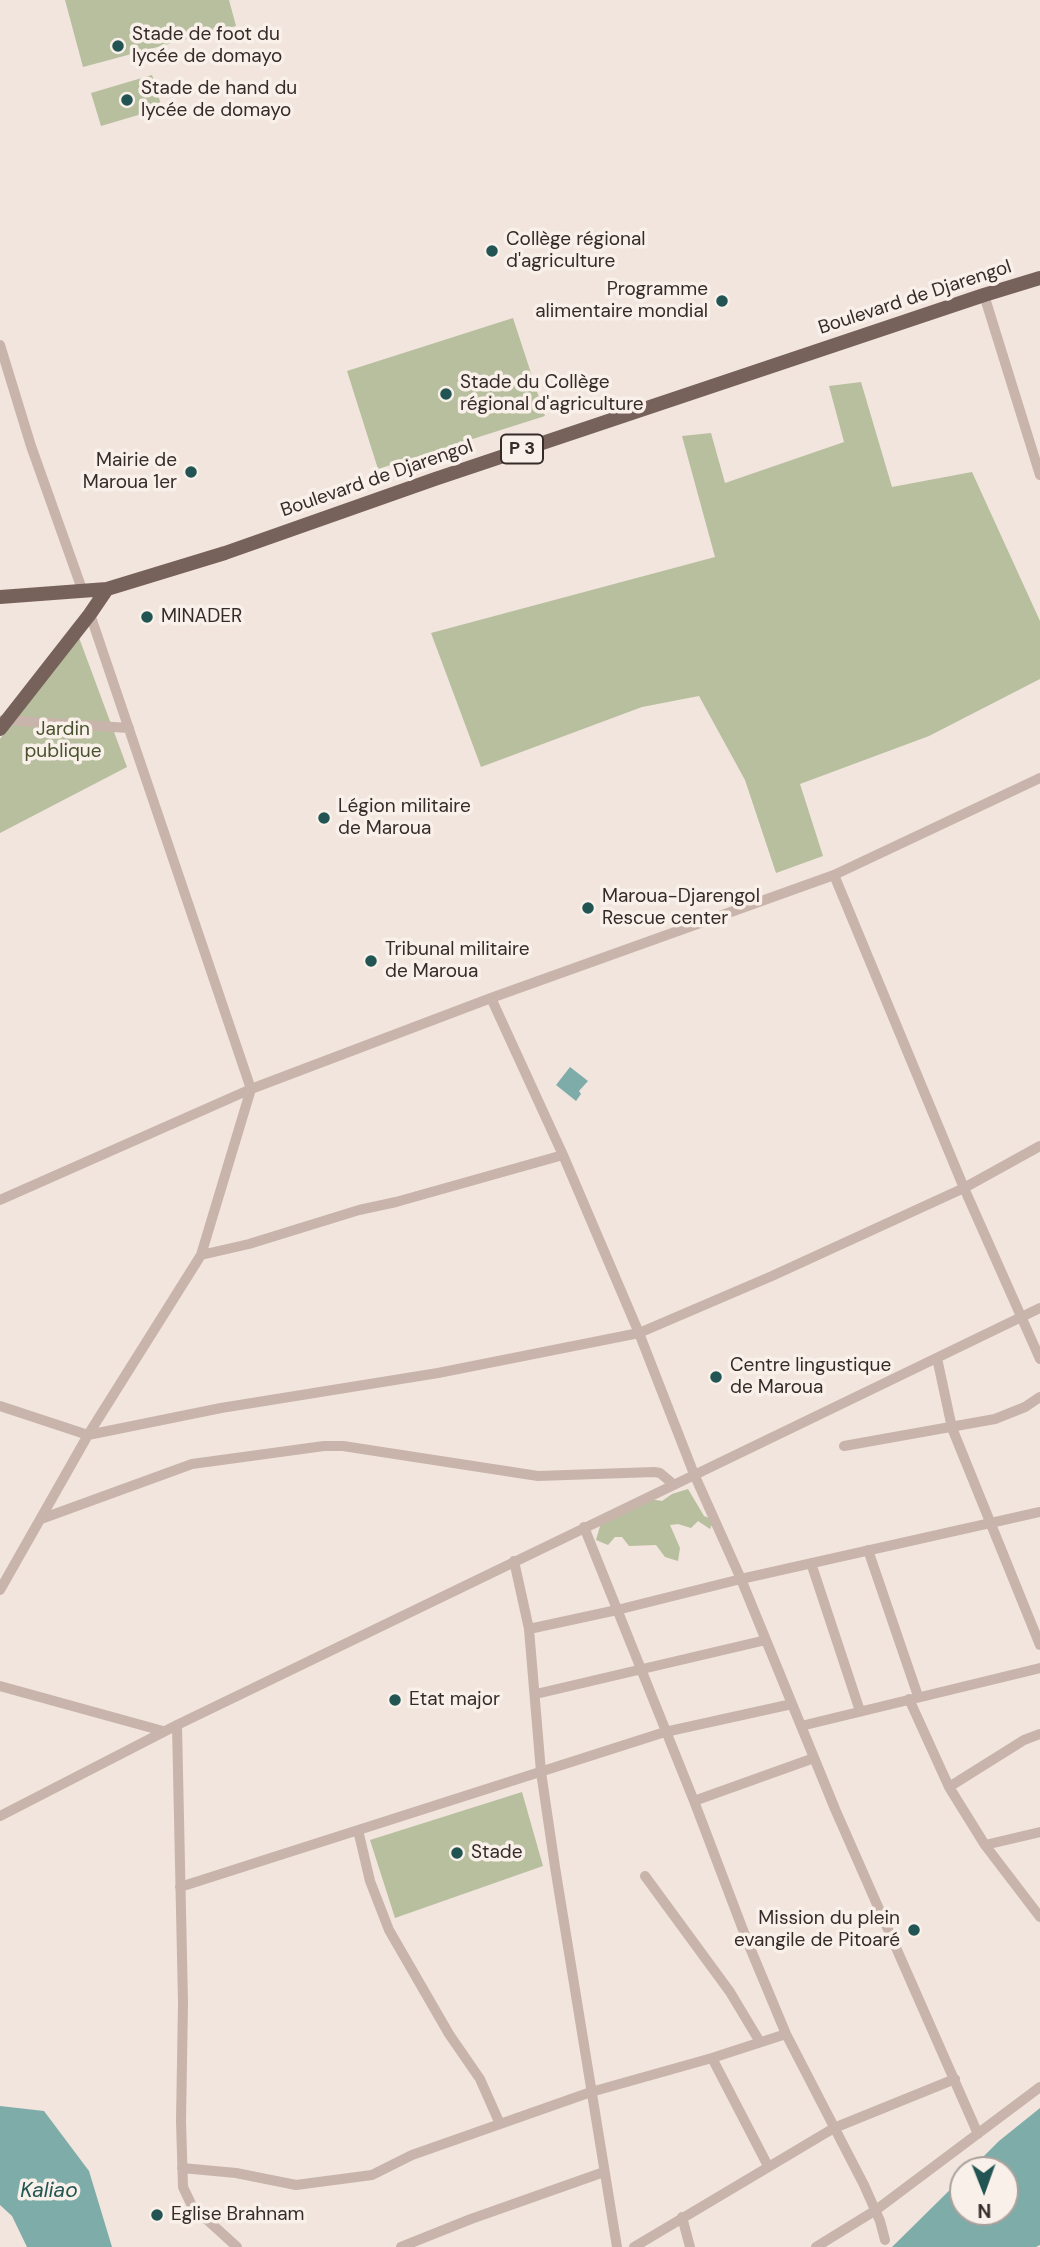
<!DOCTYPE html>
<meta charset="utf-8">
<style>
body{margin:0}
#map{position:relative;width:1040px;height:2247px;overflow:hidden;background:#f1e5dd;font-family:"DM Sans",sans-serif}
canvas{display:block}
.north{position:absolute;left:949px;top:2156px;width:70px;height:70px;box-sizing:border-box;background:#f8f0e9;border:2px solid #aaa19c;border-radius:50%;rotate:179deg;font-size:19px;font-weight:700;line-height:28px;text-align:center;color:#362b29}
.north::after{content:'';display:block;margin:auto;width:24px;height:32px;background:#215452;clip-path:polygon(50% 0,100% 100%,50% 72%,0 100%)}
</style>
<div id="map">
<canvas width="1040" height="2247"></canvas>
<div class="north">N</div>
</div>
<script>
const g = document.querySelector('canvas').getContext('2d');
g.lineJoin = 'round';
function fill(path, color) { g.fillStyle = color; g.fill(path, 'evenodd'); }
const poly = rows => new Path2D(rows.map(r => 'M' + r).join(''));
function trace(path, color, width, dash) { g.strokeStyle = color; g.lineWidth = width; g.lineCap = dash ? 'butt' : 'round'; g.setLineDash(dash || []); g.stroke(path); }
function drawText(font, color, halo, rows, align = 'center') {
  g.font = font + ' "DM Sans",sans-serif'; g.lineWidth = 7; g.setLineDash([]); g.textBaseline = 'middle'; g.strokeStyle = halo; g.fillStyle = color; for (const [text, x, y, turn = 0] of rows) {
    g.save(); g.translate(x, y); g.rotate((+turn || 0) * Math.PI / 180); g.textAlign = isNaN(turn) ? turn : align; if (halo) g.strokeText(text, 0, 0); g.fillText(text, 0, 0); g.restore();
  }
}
const green = poly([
 [65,0,229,0,236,26,83,67],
 [152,75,162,108,101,126,91,93],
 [513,318,545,416,378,469,347,371],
 [861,382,892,487,972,472,1040,621,1040,679,929,736,800,784,823,856,776,873,745,780,699,696,642,707,481,767,431,633,715,557,682,436,711,433,725,483,844,442,829,386],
 [78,635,127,767,0,833,0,739],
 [688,1489,704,1516,714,1520,710,1529,698,1521,691,1528,678,1524,670,1525,680,1548,678,1561,665,1557,656,1545,629,1546,622,1537,615,1537,608,1545,596,1540,602,1519,644,1498,662,1501,672,1494],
 [522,1792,543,1866,395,1918,370,1840]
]);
const water = poly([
 [570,1067,588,1081,579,1091,581,1094,576,1101,556,1085],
 [0,2106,44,2111,89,2171,112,2247,27,2247,12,2216,0,2205],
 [1040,2108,1040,2245,1036,2247,892,2247,963,2177,963,2212,1005,2212,1005,2170,970,2170,999,2141]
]);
const minor = poly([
 [984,295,1040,475],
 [0,345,31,446,83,592],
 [3,720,129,728],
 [834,875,964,1188,1040,1359],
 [491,998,563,1155,639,1333,694,1474,741,1579,835,1809,978,2134],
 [0,1200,251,1089,491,998,834,875,1040,778],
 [201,1255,249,1244,359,1210,396,1202,563,1155],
 [937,1358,952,1428,1040,1645],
 [0,1406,88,1435,221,1408,438,1373,639,1333,772,1276,964,1188,1040,1146],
 [844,1446,995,1419,1025,1407,1040,1397],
 [41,1519,192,1464,324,1446,343,1446,538,1476,654,1472,660,1473,673,1484],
 [584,1527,694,1801,748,1943,786,2034,864,2185,880,2221,885,2240],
 [868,1550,918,1696],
 [514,1561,529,1629,541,1772,555,1867,617,2247],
 [811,1563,860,1711],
 [0,1590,88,1435,201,1255,251,1089,90,614],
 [529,1629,617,1610,741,1579,1040,1512],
 [0,1686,163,1731],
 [536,1694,766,1640],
 [909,1699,949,1787,985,1845,1040,1917],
 [177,1725,183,2003,181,2121,183,2187,192,2206,237,2247],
 [801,1726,1040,1668],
 [949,1787,1024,1740,1040,1734],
 [694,1801,814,1758],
 [0,1816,177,1725,1040,1308],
 [358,1830,370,1881,389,1930,449,2034,480,2079,500,2124],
 [985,1845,1040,1832],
 [645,1876,730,1992,760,2042],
 [180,1887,665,1732,792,1704],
 [712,2058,768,2166],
 [182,2168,236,2173,296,2185,372,2175,412,2155,591,2092,712,2058,786,2034],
 [682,2217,690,2247],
 [401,2247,471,2219,604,2172],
 [634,2247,834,2128,955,2079],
 [816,2247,876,2210,1040,2087]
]);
const major = poly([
 [0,597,107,589,225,553,435,479,984,295,1040,278],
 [0,729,90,614,107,589]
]);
const markers = [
 [118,46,7,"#215452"],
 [127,100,7,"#215452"],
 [492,251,7,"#215452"],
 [722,301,7,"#215452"],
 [446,394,7,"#215452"],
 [191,472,7,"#215452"],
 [147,617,7,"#215452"],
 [324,818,7,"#215452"],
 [588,908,7,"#215452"],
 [371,961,7,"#215452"],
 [716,1377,7,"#215452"],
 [395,1700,7,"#215452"],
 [457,1853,7,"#215452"],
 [914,1930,7,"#215452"],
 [157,2215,7,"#215452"]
];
const shields = [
 [522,449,42]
];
const shieldNames = [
 ["P 3",522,449]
];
const poiNames = [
 ["Stade de foot du",132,35],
 ["lycée de domayo",132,57],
 ["Stade de hand du",141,89],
 ["lycée de domayo",141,111],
 ["Collège régional",506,240],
 ["d'agriculture",506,262],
 ["Programme",708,290,"right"],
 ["alimentaire mondial",708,312,"right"],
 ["Stade du Collège",460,383],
 ["régional d'agriculture",460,405],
 ["Mairie de",177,461,"right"],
 ["Maroua 1er",177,483,"right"],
 ["MINADER",161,617],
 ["Légion militaire",338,807],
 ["de Maroua",338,829],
 ["Maroua-Djarengol",602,897],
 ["Rescue center",602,919],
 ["Tribunal militaire",385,950],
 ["de Maroua",385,972],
 ["Centre lingustique",730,1366],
 ["de Maroua",730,1388],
 ["Etat major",409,1700],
 ["Stade",471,1853],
 ["Mission du plein",900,1919,"right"],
 ["evangile de Pitoaré",900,1941,"right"],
 ["Eglise Brahnam",171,2215]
];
const streetNames = [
 ["Boulevard de Djarengol",915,298,-18],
 ["Boulevard de Djarengol",377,479,-19]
];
const parkNames = [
 ["Jardin",63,730],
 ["publique",63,752]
];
const waterNames = [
 ["Kaliao",49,2191]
];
fill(green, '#b7bf9e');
fill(water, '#7eaca9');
trace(minor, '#c8b4aa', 10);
trace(major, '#77615b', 14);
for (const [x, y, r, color] of markers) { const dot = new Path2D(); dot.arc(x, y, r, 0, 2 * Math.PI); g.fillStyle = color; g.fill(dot); trace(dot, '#f8f0e9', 2.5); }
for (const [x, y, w] of shields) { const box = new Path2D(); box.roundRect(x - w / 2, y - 14.5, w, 29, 5); g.fillStyle = '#f8f0e9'; g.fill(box); trace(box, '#362b29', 2); }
drawText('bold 18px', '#362b29', null, shieldNames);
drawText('19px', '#362b29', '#f8f0e9', poiNames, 'left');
drawText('19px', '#362b29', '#f8f0e9', streetNames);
drawText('19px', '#49522e', '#f8f0e9', parkNames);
drawText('italic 21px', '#215452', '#f8f0e9', waterNames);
</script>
